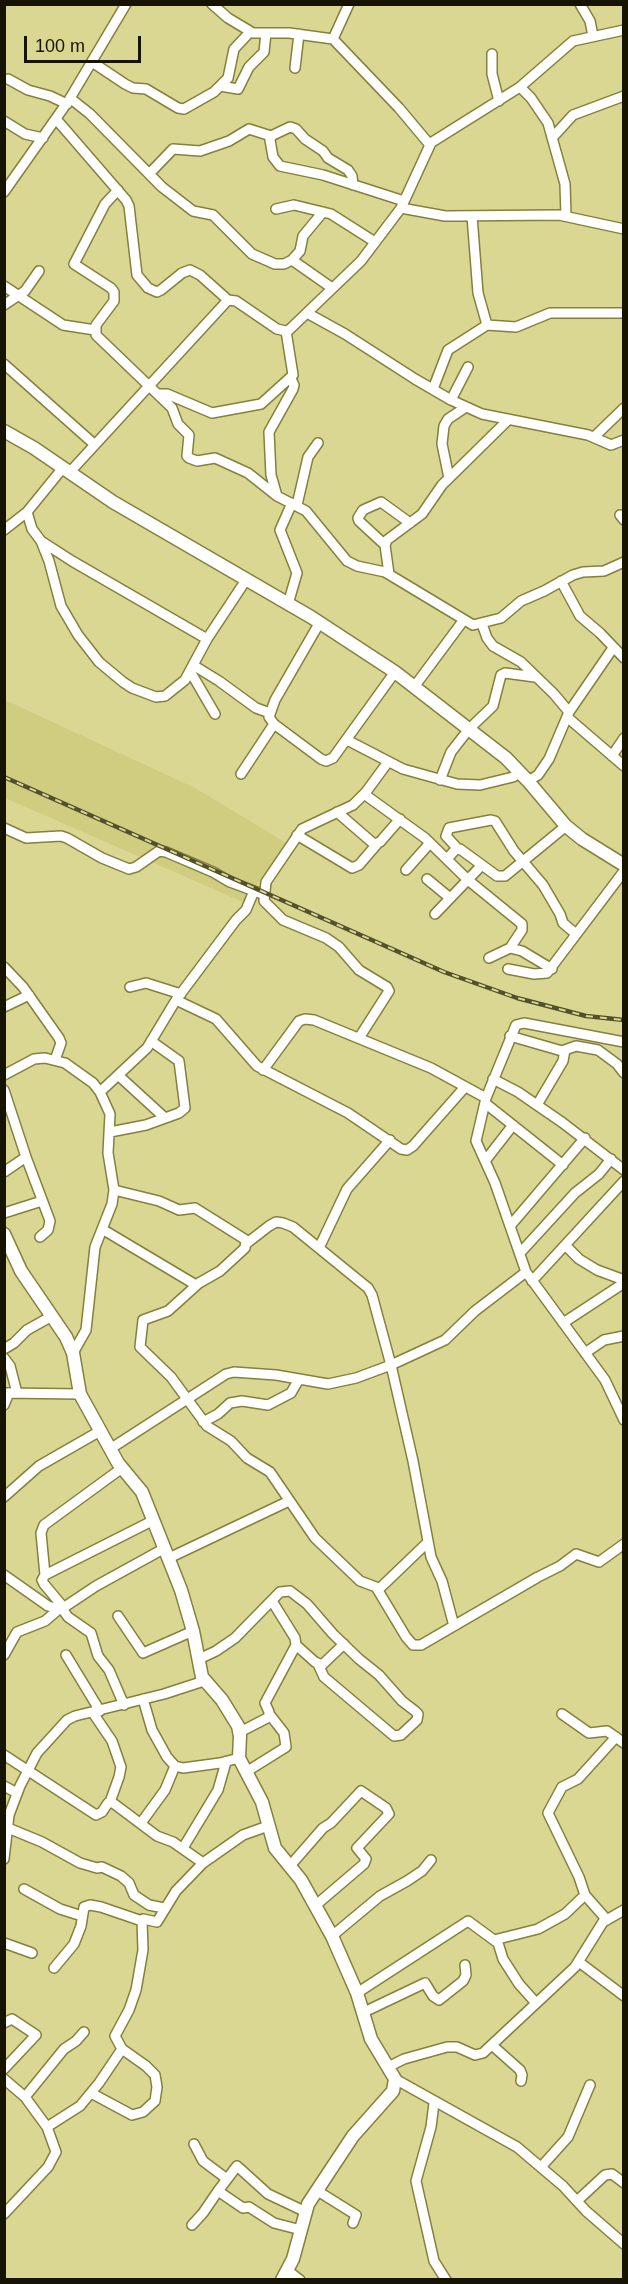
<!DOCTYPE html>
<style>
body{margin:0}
#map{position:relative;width:628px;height:2284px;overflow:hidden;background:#dad792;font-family:Arial,sans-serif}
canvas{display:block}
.frame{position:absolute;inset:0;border:6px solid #161400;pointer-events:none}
.scale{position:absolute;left:24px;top:36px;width:117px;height:27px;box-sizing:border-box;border:3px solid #161400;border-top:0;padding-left:8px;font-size:18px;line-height:21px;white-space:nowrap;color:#161400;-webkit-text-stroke:4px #dad792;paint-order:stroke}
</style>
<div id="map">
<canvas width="628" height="2284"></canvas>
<div class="frame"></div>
<div class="scale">100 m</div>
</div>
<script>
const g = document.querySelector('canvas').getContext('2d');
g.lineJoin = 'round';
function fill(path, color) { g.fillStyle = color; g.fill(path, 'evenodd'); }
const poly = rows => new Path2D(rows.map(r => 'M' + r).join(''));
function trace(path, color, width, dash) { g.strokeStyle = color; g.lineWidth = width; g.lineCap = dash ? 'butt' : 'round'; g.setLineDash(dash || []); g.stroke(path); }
const built = poly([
 [5,700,195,788,288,844,243,902,5,798]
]);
const minor = poly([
 [580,4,590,21,593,36],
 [333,39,349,4],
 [492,54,492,74,499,101],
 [92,62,125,84,133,88,146,89,178,108,184,109,214,92,228,78,234,49,250,32],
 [295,68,299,34],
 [8,79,28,90,50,96,67,104],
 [220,86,238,89,249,67,264,52,266,33],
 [520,87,531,98,548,123,565,184,566,216],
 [70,98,90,114,162,187,193,211,213,215,252,254,275,264,284,264,292,260,300,251,303,236,323,212],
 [56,119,126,200,129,206,137,275,148,288,157,292,161,290,182,273,190,270,200,275,228,300],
 [4,121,25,134,43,138],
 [552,138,573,115,624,96],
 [429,144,520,87,573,41,624,30],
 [149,174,173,149,200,151,229,141,249,129,271,136],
 [353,185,352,176,348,170,328,158,323,151,305,139,296,129,290,127,271,136,270,140,273,157,280,166,323,175,404,201],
 [118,190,105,204,74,264,111,288,114,292,114,301,96,325,96,335,172,408,178,424,189,435,187,456,189,458,197,461,215,458,248,473,277,496,306,511,347,561,357,566,385,572,473,625,501,618,521,601,544,591,573,575,583,572,604,571,624,562],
 [4,192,69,100,126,4],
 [401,208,445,216,559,215,624,229],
 [276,209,294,205,331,214,375,242],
 [472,216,478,293,487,325],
 [292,260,332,288],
 [4,286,63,325,95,330],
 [4,305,25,291,39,271],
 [307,313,345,334,415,379,451,400,482,414,588,435,611,445,624,440],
 [4,364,94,444],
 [433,389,448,350,487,325,516,327,550,313,624,313],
 [159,394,167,394,212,413,261,404,293,375,286,331],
 [451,400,468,367],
 [594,437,624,408],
 [69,473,228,300,236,301,277,329,286,331,289,330,361,261,401,208,430,145,399,108,333,39,289,33,253,33,228,18,212,4],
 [449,478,442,444,444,426,448,419,466,407],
 [277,496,271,475,269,432,293,389,294,385,291,379],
 [297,505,308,457,318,443],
 [27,512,32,529,41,541,72,561,207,639],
 [620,515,624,520],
 [4,530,27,512,62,469],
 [41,541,49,561,61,606,78,635,99,662,123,682,132,688,156,697,165,696,185,680,207,639,246,580],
 [385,545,359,521,358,518,363,510,381,502,410,523],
 [389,574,385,545,387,540,422,514,442,485,508,420],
 [561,581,580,616,600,633,624,658],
 [288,604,297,573,280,530,292,503],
 [320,622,275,700,269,717,274,724,321,759,326,761,333,758,395,672],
 [482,624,487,638,493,646,521,662,554,694,569,712],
 [193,665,219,681,256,708,270,713],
 [190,671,215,714],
 [414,687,463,621],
 [567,717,624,766],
 [347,740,403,769,457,784,480,785,513,777,519,773],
 [612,756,624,738],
 [241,774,274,724],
 [440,780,451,752,469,729,493,706,501,675,505,673,535,677],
 [528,781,538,775,549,759,569,712,613,648],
 [364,794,425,838,468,880,522,924,522,930,510,948],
 [337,812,374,844,380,842,400,819],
 [4,828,26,838,61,836,67,838,102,858,129,869,136,867,159,851,166,852,213,872,230,882,265,895],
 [297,835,352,868,359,865,377,844],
 [458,849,446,836,449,828,491,820,495,821,514,851,543,885,560,914,563,923,576,934],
 [447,859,455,850,460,849,497,876,505,876,566,826],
 [406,870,430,843],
 [427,879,450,898],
 [435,914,481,866],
 [489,958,510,948,522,951,552,969],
 [4,967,23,987,59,1038,61,1043,55,1060],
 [508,969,534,974,547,973,624,871],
 [130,987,146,983,181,994],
 [176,1000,216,1019,257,1066,348,1113,401,1149,407,1150,413,1146,465,1087],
 [4,1007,29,995],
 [510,1036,562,1051,576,1046,598,1050,617,1064,624,1073],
 [359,1038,389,991,387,987,359,970,339,947,326,938,283,920,264,901,266,882,302,829,353,805,366,792,388,762],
 [624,1042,524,1023,516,1025,486,1098,476,1141,495,1183,526,1272,605,1380,624,1420],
 [263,1070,299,1021,305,1019,314,1020,431,1068,486,1098],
 [4,1075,34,1059,45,1058,65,1063,93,1083,100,1092,110,1114,108,1153,114,1190,112,1204,95,1247,86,1330,73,1353],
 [118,1075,165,1118],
 [493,1079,518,1092,563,1123,624,1170],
 [4,1090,26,1157,50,1221,48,1230,40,1237],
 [100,1092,147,1048,176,1000,236,920,246,910,254,891],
 [485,1103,563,1165],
 [537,1105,563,1061,565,1050],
 [110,1132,146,1125,179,1113,185,1108,179,1061,151,1041],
 [485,1161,513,1125],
 [4,1172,26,1157],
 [114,1190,159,1201,179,1210,195,1208,246,1240,245,1248,220,1271,199,1283,168,1311,143,1320,140,1347,171,1377,207,1426,231,1441,247,1458,270,1472,315,1538,360,1581,376,1587,406,1637,413,1645,421,1645,538,1577,560,1566,576,1554,599,1562,624,1544],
 [4,1213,42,1201],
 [510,1226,585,1138],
 [102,1229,196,1285],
 [247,1243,269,1226,276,1222,283,1223,293,1227,368,1288,372,1295,391,1365,413,1461,431,1557,442,1581,454,1626],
 [566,1246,579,1259,597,1270,624,1280],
 [319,1248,347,1189,390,1140],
 [520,1253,575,1193,599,1174,611,1159],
 [532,1281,624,1181],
 [563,1323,624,1283],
 [4,1349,14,1343,27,1330,52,1316],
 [585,1353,604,1340,624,1336],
 [4,1358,10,1366,17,1393],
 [4,1393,80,1394],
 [4,1405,9,1393],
 [203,1422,218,1414,230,1403,242,1401,268,1405,291,1393,299,1379],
 [110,1449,226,1374,234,1372,276,1375,328,1384,356,1378,391,1365,445,1340,475,1311,526,1272],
 [4,1497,39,1466,100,1431],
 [169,1558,289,1501],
 [4,1575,48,1606,63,1610],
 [45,1575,41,1533,44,1525,122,1468],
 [378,1590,428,1542],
 [64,1608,44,1584,42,1580,45,1575,154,1520],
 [118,1616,143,1653,193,1631],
 [296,1645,315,1662,322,1665,344,1644],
 [4,1655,17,1632,45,1621,59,1609],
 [66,1655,100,1711],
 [199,1659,216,1651,235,1638,280,1592,290,1591,307,1604,333,1634,359,1659,379,1675,402,1701,415,1711,418,1714,417,1720,401,1735,394,1736,324,1677,318,1664],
 [143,1699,152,1730,167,1757,175,1766,183,1768,220,1763,239,1758],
 [124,1705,109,1670,98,1656,91,1633,68,1617,63,1610,66,1606,96,1586,165,1548],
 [93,1713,112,1741,121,1767,119,1777,110,1802],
 [562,1714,589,1733,607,1731,624,1743],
 [240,1732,269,1717,269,1712,265,1703,296,1645,295,1638,272,1601],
 [4,1755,96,1815,102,1812,108,1803,113,1803,157,1836,173,1842,203,1863],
 [246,1772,286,1747,284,1733,270,1715],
 [4,1786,17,1793],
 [141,1823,165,1790,175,1766],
 [8,1828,42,1842,80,1863,97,1868,102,1867,121,1876,129,1883,134,1895,149,1905,164,1908],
 [183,1848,218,1790,226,1762],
 [4,1859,9,1815,20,1786,37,1753,67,1720,75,1716,164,1694,204,1681],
 [289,1867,323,1828,331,1823,361,1791,386,1808,389,1814,357,1848,366,1859,364,1864,316,1905],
 [24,1889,60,1909,82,1916],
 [607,1920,585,1895,579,1877,548,1813,562,1787,578,1779,616,1737],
 [332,1936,380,1896,407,1881,422,1871,431,1860],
 [494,1940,538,1929,565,1914,585,1895],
 [4,1943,32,1953],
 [579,1962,624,1996],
 [54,1968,74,1944,81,1926,84,1907,90,1905,101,1907,142,1921,143,1919,157,1922,176,1891,203,1863,243,1835,268,1826],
 [357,1993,468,1921,498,1943,503,1959,519,1984,536,2003],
 [362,2013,425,1983,433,1996,439,2000,463,1981,466,1975,465,1965],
 [4,2023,12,2019,36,2035,4,2069],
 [493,2046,520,2070,522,2075,521,2081],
 [388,2067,404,2059,447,2047,457,2047,475,2055,483,2053,575,1967,603,1922,624,1910],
 [4,2079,25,2097,47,2127,56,2152,48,2167,4,2214],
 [395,2079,517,2147,563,2186,586,2211,624,2244],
 [91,2093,132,2115,143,2112,155,2101,157,2087,155,2075,146,2066,122,2049,115,2036,129,2010,136,1990,143,1950,142,1921],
 [25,2097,64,2049,76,2041,84,2032],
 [434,2103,431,2127,416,2181,434,2261,446,2280],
 [47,2127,80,2106,99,2083,122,2049],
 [194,2144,203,2161,227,2179],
 [541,2167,568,2137,590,2085],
 [316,2190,356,2215,353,2223],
 [218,2191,237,2166,268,2194,306,2212],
 [577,2201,605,2175,612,2174,624,2183],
 [192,2225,203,2213,218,2191,243,2208,249,2207,274,2223,301,2230],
 [287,2270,300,2280]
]);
const tertiary = poly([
 [4,431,34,448,113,502,311,617,395,672,506,758,528,781,566,826,582,839,624,865],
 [4,1234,21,1271,66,1337,73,1353,80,1394,118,1463,142,1492,181,1590,193,1631,202,1677,222,1700,238,1726,240,1736,239,1758,262,1802,275,1848,301,1880,332,1936,357,1993,371,2039,395,2079,393,2091,353,2136,308,2204,293,2259,282,2280]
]);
const rail = poly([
 [4,777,444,972,517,998,586,1016,624,1020]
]);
fill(built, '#d0cc80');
trace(minor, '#84803d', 12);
trace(tertiary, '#84803d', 15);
trace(minor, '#fff', 9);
trace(tertiary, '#fff', 12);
trace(rail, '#52502d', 4.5);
trace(rail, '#dad792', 2, [7]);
</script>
